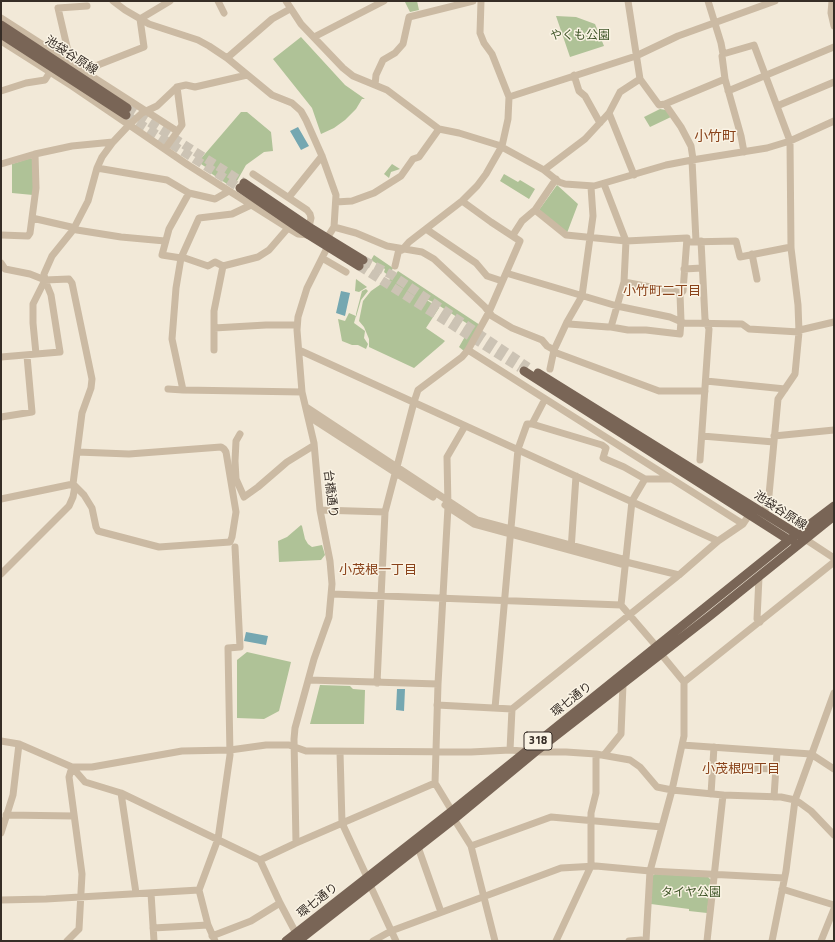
<!DOCTYPE html>
<meta charset="utf-8">
<style>
body{margin:0}
#map{position:relative;width:835px;height:942px;overflow:hidden;background:#f2e9d8;font-family:"Titillium Web",sans-serif}
canvas{display:block}
.frame{position:absolute;inset:0;border:2px solid #362d26;pointer-events:none}
</style>
<div id="map">
<canvas width="835" height="942"></canvas>
<div class="frame"></div>
</div>
<script>
const g = document.querySelector('canvas').getContext('2d');
g.lineJoin = 'round';
function fill(path, color) { g.fillStyle = color; g.fill(path, 'evenodd'); }
const poly = rows => new Path2D(rows.map(r => 'M' + r).join(''));
function trace(path, color, width, dash) { g.strokeStyle = color; g.lineWidth = width; g.lineCap = dash ? 'butt' : 'round'; g.setLineDash(dash || []); g.stroke(path); }
function drawText(font, color, halo, rows, align = 'center') {
  g.font = font + ' "Titillium Web","Noto Sans JP",sans-serif'; g.lineWidth = 3; g.setLineDash([]); g.textBaseline = 'middle'; g.strokeStyle = halo; g.fillStyle = color; for (const [text, x, y, turn = 0] of rows) {
    g.save(); g.translate(x, y); g.rotate((+turn || 0) * Math.PI / 180); g.textAlign = isNaN(turn) ? turn : align; if (halo) g.strokeText(text, 0, 0); g.fillText(text, 0, 0); g.restore();
  }
}
const green = poly([
 [417,1,419,10,410,12,405,2],
 [556,16,576,17,595,24,604,46,570,57],
 [301,37,345,85,365,99,362,99,356,109,345,120,334,128,321,134,312,108,273,59],
 [660,109,666,110,671,117,650,127,644,117],
 [241,112,247,112,271,132,273,151,264,152,246,165,233,188,209,172,210,170,198,162],
 [31,158,33,160,33,195,12,193,12,164],
 [392,164,400,169,391,172,389,178,384,174],
 [504,174,518,182,520,180,535,189,529,199,500,181],
 [557,185,578,204,567,233,539,210],
 [374,255,393,268,389,276,384,272,385,269,371,260],
 [398,271,480,325,464,351,459,347,471,326,435,303,422,297,439,308,426,328,445,341,442,344,414,368,369,347,369,339,364,327,359,321,363,301,371,291,384,282,393,278],
 [356,279,367,287,359,292,355,291],
 [366,289,368,291,361,300,356,317,356,314,362,291],
 [349,313,356,316,354,323,365,331,364,338,368,344,366,349,358,345,352,345,342,341,338,319,345,321],
 [301,525,302,526,305,539,308,544,312,547,322,545,325,555,321,560,279,562,278,541,287,537],
 [247,652,291,662,279,711,264,719,237,718,237,660],
 [320,685,350,686,353,689,365,690,364,724,310,724],
 [655,874,708,877,711,880,707,913,689,911,689,909,651,904,652,876]
]);
const water = poly([
 [298,127,309,146,301,150,290,131],
 [341,291,350,293,345,316,336,313],
 [246,632,268,636,266,645,244,641],
 [397,689,405,689,404,711,396,710]
]);
const majorTunnel = poly([
 [127,108,244,183],
 [126,115,240,188],
 [363,260,392,275,528,367],
 [359,266,520,368]
]);
const minor = poly([
 [113,1,125,10,149,24,198,40,209,46,227,58,272,95,292,103,301,111,306,120,322,156,336,195,334,227,327,238],
 [218,1,224,13],
 [286,1,301,24,343,68,353,76,387,90,439,129,459,133,498,145,544,170,559,182,565,184,594,186,666,165,692,160,767,148,790,141,834,121],
 [628,1,640,79,659,105,665,104,681,127,691,146,693,159],
 [708,1,721,43,723,54,722,56,725,79,741,136,744,152],
 [832,1,831,13,834,26],
 [1,18,177,131],
 [314,37,384,1],
 [1,41,72,86,188,165,288,228,298,234,309,235],
 [723,54,754,45,790,141,791,248,798,305,799,332,795,374,778,399,769,495,764,514],
 [64,58,68,51,58,8,87,6],
 [227,58,272,19,290,9],
 [90,75,98,65,144,47,140,19,170,1],
 [574,75,579,91,585,96,600,123],
 [375,85,376,75,383,60,395,53,403,44,409,17,473,1],
 [1,91,26,83,45,80,50,72],
 [728,91,834,47],
 [509,97,636,56,678,36,775,1],
 [665,104,725,79],
 [777,106,834,82],
 [609,113,634,175],
 [165,149,182,125,177,87],
 [692,160,696,241],
 [1,164,35,154,72,146,113,142,129,125,142,113,157,106,177,87,186,85,195,87,247,75],
 [97,168,167,180,189,193],
 [544,170,585,139,609,113,620,92,640,79],
 [253,174,307,210,310,214,311,218,309,227],
 [604,184,626,241,624,282,611,327],
 [289,197,322,156],
 [336,202,352,201,374,193,401,176,413,159,419,157,439,129],
 [251,205,232,214,199,218,181,258,176,288,172,339,183,390,302,392],
 [535,210,566,235,626,241,687,238,683,291,680,294],
 [32,218,36,188,35,154],
 [334,227,356,233,387,246,422,252,434,259,485,307,492,316,512,328,542,340,547,346,554,350],
 [426,229,476,263,487,276,502,281],
 [1,235,28,236,30,233,32,218,71,227,77,230,121,237,165,241],
 [513,235,522,221,535,210,556,179],
 [687,242,736,241,740,257,791,247],
 [402,250,409,242,462,201,477,186,486,174,502,146,508,119,509,97,492,54,484,43,480,33,481,1],
 [752,254,757,279],
 [182,257,208,266,215,262,223,266],
 [181,258,162,255,169,229,189,193,215,199,229,191],
 [322,258,346,272],
 [1,263,5,269,30,274,45,280,69,279,72,283,92,379,91,388,82,413,73,484,75,486,73,497,69,506,1,574],
 [395,266,399,249],
 [684,269,702,268],
 [506,273,617,306,670,317,684,323,742,324,749,329,799,332],
 [567,322,569,324,608,327,611,327,628,330,646,330,680,334,681,321,680,294,677,292,624,282],
 [214,328,266,325,297,325],
 [800,330,834,322],
 [214,350,214,311,223,266,258,257,269,250,288,228],
 [299,350,718,541],
 [468,350,743,524],
 [554,352,659,391,705,391],
 [36,354,33,323,33,304,45,280],
 [1,357,60,352,51,295,45,280,44,274,52,256,73,230,88,201,97,168,102,157,113,142],
 [550,369,554,350,567,322,582,296,593,216,591,187],
 [706,381,785,389],
 [168,389,183,390],
 [306,407,477,520,626,560],
 [308,416,433,497],
 [1,417,32,412,27,356],
 [532,424,545,399],
 [240,434,236,441,235,461,236,479,244,497,258,487,287,462,313,446],
 [702,436,774,442],
 [774,436,834,430],
 [700,460,709,329,705,319,701,241],
 [645,479,632,501,621,605,657,647],
 [75,486,84,495,92,508,96,527,98,531,159,547,230,542,232,537,236,512,226,452,224,449,221,447,129,454,77,452],
 [1,499,73,484],
 [445,505,474,524,625,565],
 [320,510,385,512],
 [805,539,834,558],
 [571,550,576,476],
 [626,562,679,575],
 [759,577,757,619,760,622],
 [332,594,621,605],
 [309,680,438,684,435,783,452,811],
 [684,682,834,562],
 [377,683,385,512,414,402,418,390,462,357,468,350,489,312,520,241,491,222,462,201],
 [438,684,448,507,447,457,465,426],
 [437,705,512,709],
 [495,708,518,449,527,424,532,424,602,445,606,448,603,458,624,467,645,479,672,479],
 [1,741,19,744,72,767,92,767,182,751,230,750,266,745,289,745,306,751,318,751,471,752,510,750,535,752,566,752,596,754,630,760,640,767,657,787,672,790,723,795,781,797,795,800,800,803,811,811,834,835],
 [682,745,811,754,834,769],
 [510,750,512,709,679,575,718,541,743,524,749,515],
 [340,752,342,823,367,877],
 [604,755,621,734,623,684],
 [72,767,85,782,121,793,260,860,280,903,298,937],
 [713,767,776,769],
 [121,793,136,893],
 [711,794,714,747],
 [774,797,777,752],
 [6,815,74,816],
 [454,819,471,846,495,941],
 [1,833,13,795,19,744],
 [296,843,294,739,295,728,314,659,329,617,332,584,330,561,320,510,314,443,302,392,297,330,298,317,307,288,328,246],
 [471,846,551,817,662,827],
 [418,847,441,912],
 [260,860,296,843,435,783],
 [370,885,396,941],
 [782,889,834,905],
 [199,890,218,839,230,755,228,648,240,647,235,547],
 [151,893,154,941],
 [1,900,46,899,199,890,208,925,215,941],
 [153,928,208,925],
 [212,936,251,921,280,903],
 [67,941,79,929,82,874,69,777,72,767],
 [373,941,391,931,561,868,596,866,650,871,784,878],
 [556,941,591,866,591,813,596,793,596,754],
 [629,941,641,940,646,941],
 [646,941,650,871,672,790,684,736,684,682,661,654],
 [707,941,723,795],
 [772,941,786,871,795,800,834,693],
 [821,941,834,909]
]);
const major = poly([
 [1,25,127,108],
 [1,34,126,115],
 [244,183,309,227,363,260],
 [240,188,309,235,359,266],
 [524,371,789,540,793,540],
 [538,373,802,537],
 [286,941,452,811,789,540,834,506],
 [298,941,454,819,535,752,711,615,834,516]
]);
const shields = [
 [538,741,28]
];
const shieldNames = [
 ["318",538,741]
];
const parkNames = [
 ["やくも公園",580,36],
 ["タイヤ公園",691,893]
];
const streetNames = [
 ["池袋谷原線",71,56,33],
 ["台橋通り",330,494,83],
 ["池袋谷原線",780,511,33],
 ["環七通り",572,700,-38],
 ["環七通り",318,901,-38]
];
const neighbourhoodNames = [
 ["小竹町二丁目",662,292],
 ["小茂根一丁目",378,571],
 ["小茂根四丁目",741,770]
];
const quarterNames = [
 ["小竹町",715,138]
];
fill(green, '#afc297');
fill(water, '#75a7b1');
trace(majorTunnel, '#ccc3b4', 9, [9, 4.5]);
trace(minor, '#cbbaa3', 7);
trace(major, '#796556', 9);
for (const [x, y, w] of shields) { const box = new Path2D(); box.roundRect(x - w / 2, y - 9, w, 18, 3); g.fillStyle = '#faf3e4'; g.fill(box); trace(box, '#362d26', 1); }
drawText('bold 11px', '#362d26', null, shieldNames);
drawText('12px', '#3f5528', '#faf3e4', parkNames);
drawText('12px', '#362d26', '#faf3e4', streetNames);
drawText('13px', '#89421a', '#faf3e4', neighbourhoodNames);
drawText('14px', '#89421a', '#faf3e4', quarterNames);
</script>
